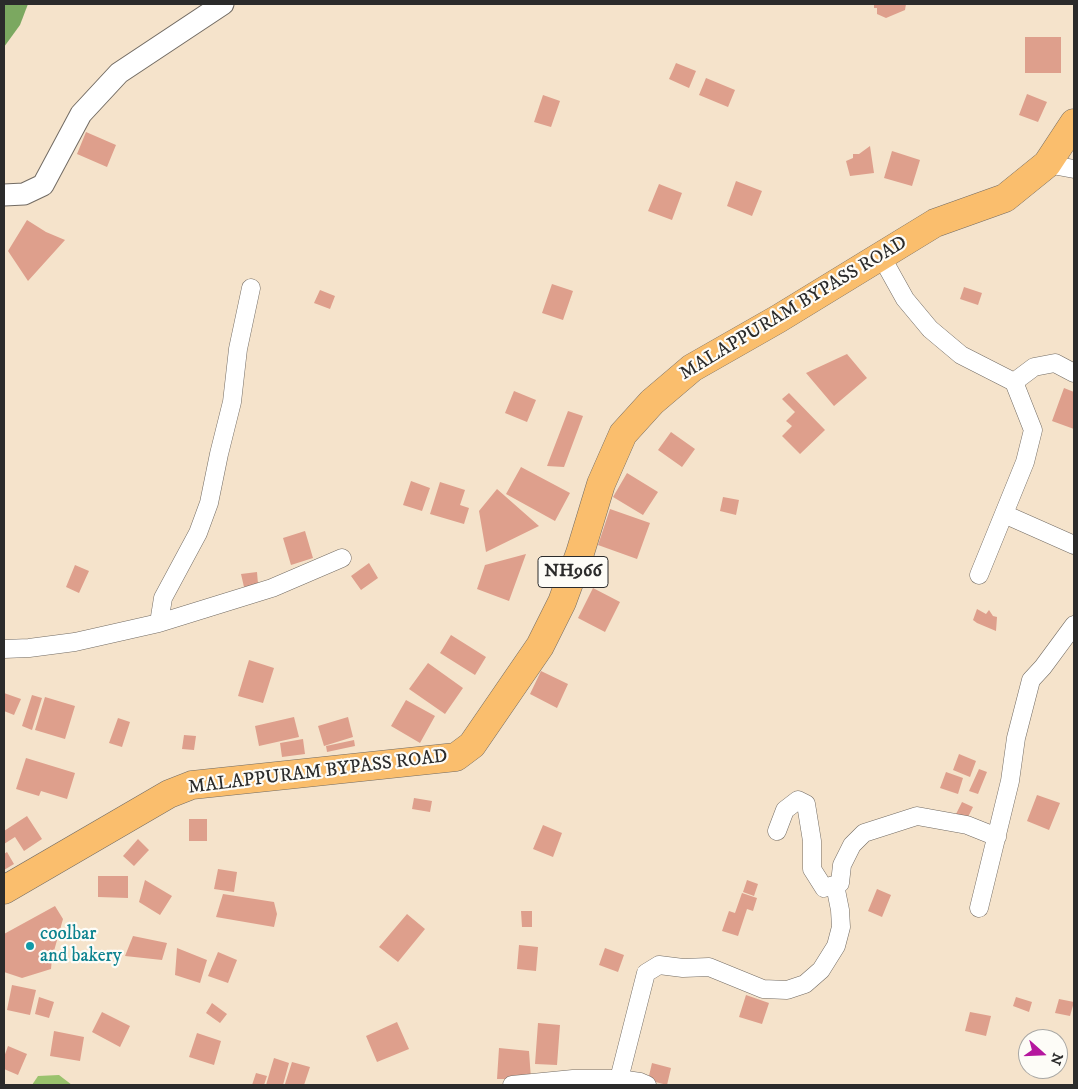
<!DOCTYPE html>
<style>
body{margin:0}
#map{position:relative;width:1078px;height:1089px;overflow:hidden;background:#f5e3cb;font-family:"IM FELL DW Pica",serif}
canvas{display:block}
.frame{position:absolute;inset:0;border:5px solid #2b2b2b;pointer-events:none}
.north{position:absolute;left:1018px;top:1029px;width:50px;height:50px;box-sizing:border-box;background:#fdfcf7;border:1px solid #a9a8a5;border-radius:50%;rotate:110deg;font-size:14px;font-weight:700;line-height:20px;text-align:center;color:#2b2b2b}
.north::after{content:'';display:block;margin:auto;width:18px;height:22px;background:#b5179e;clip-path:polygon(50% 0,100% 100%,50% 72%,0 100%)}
</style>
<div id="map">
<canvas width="1078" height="1089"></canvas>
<div class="frame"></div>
<div class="north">N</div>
</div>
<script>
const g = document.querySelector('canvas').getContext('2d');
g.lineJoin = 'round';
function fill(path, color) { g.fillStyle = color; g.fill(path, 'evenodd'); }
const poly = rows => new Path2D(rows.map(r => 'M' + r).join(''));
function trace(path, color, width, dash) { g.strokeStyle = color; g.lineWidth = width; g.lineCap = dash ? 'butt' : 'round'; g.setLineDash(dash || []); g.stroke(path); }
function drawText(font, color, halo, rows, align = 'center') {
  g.font = font + ' "IM FELL DW Pica",serif'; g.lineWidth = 4.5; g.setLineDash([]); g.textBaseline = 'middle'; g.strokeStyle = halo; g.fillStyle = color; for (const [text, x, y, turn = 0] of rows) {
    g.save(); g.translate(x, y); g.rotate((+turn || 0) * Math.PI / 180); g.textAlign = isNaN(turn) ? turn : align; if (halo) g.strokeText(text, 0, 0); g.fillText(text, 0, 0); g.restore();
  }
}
const green = poly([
 [59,1075,72,1085,32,1085,38,1076]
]);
const forest = poly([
 [4,4,28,4,20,25,4,47]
]);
const building = poly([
 [874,4,906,4,905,10,886,18,877,14,877,8,874,8],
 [1025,37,1061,37,1061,73,1025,73],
 [676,63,696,71,689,88,669,79],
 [706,78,735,90,728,107,699,95],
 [1027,94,1047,102,1038,122,1019,115],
 [543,95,560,101,551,127,534,122],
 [86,132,116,145,107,167,77,154],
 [870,146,874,173,850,176,846,161,853,158,853,154,859,154],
 [892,151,920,160,912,186,884,178],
 [736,181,762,191,752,216,727,206],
 [659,184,682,193,672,220,648,211],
 [27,220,46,232,65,240,28,281,8,251],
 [552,284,573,291,563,320,542,313],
 [964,287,982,293,978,305,960,299],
 [320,290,335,296,330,309,314,303],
 [847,354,867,378,834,406,806,373],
 [1064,388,1074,392,1074,429,1052,421],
 [514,391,536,400,527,422,505,413],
 [789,393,825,430,800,454,782,436,792,426,786,421,795,412,782,399],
 [568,411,583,416,564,467,547,466],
 [671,432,695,449,682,467,658,450],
 [521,467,570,493,555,521,506,494],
 [627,473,658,492,643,515,613,497],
 [411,481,430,488,422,511,403,505],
 [440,482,465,490,460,505,469,508,464,524,430,514],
 [497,489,539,526,486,552,479,511],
 [723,497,739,500,736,515,720,511],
 [610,509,650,523,637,559,598,545],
 [305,531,313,558,291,565,283,538],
 [526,554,509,601,477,589,485,565],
 [369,563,378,578,361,590,351,576],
 [75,565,89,571,79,593,66,587],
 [257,572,258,584,244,587,241,574],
 [593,588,620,602,605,632,578,618],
 [977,609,986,614,989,610,993,616,997,617,996,631,977,623,973,620],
 [451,635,486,657,475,675,440,653],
 [249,660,274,668,263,703,238,696],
 [428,663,463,688,445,714,409,689],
 [541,671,568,684,557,708,530,694],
 [4,693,21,699,14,715,4,711],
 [32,695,42,698,32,730,22,726],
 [45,697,75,706,65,739,35,730],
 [406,700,435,716,420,743,391,726],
 [294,717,299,737,259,746,255,726],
 [348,717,353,737,324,746,318,726],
 [118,718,130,722,122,747,109,743],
 [184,735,196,736,194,750,182,749],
 [303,739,305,754,282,757,280,743],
 [354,740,355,746,327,752,326,746],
 [959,754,976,761,970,777,953,770],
 [26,758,75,773,67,799,41,791,39,796,16,789],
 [979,769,987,772,978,794,969,791],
 [946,772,963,778,958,794,940,788],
 [1037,795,1060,803,1049,830,1027,821],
 [414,798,432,801,430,812,412,809],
 [962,802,973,807,967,819,956,814],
 [27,816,42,839,24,851,15,837,4,844,4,831],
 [189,819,207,819,207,841,189,841],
 [543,825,562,833,553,857,533,849],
 [138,839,149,850,134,866,123,856],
 [7,852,14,864,4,870,4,854],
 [218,869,237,872,234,892,214,889],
 [98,876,128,876,128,898,98,897],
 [145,880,172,896,160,915,139,902],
 [747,880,758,884,754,896,743,892],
 [877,889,891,895,882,917,868,911],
 [742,893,757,898,753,911,747,909,738,936,722,931,729,911,735,913],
 [223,894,274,902,277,914,274,927,216,917],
 [55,906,63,919,52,958,51,969,22,978,4,972,4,934],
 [521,911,532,911,532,927,522,927],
 [407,914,425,929,398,962,379,947],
 [133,936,167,943,162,960,125,956],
 [519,945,538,947,536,971,517,969],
 [177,948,207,960,200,983,175,975],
 [605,948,624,955,618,972,599,965],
 [218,952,237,960,228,983,208,976],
 [12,985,36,990,30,1015,7,1010],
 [746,995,769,1003,762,1024,739,1017],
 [39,997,54,1002,49,1018,35,1014],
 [1016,997,1032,1002,1029,1012,1013,1006],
 [1059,999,1074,1002,1070,1016,1055,1013],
 [212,1003,227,1014,220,1023,206,1013],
 [102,1012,130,1026,120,1047,92,1032],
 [970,1012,991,1016,986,1036,965,1031],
 [397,1022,409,1049,377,1062,366,1036],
 [538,1023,560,1025,557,1065,535,1064],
 [54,1031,84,1037,80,1061,50,1056],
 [197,1033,221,1041,214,1065,189,1057],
 [8,1046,27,1054,18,1075,4,1069,4,1057],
 [499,1048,529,1051,531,1079,497,1079],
 [274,1058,289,1063,283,1085,266,1085],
 [292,1062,310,1067,304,1085,285,1084],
 [652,1063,671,1068,667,1085,648,1080],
 [256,1073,267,1076,264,1085,252,1085]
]);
const minor = poly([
 [1047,164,1074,169],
 [881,256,905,299,930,329,961,355,1014,382],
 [1004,514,1074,545],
 [979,575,1025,462,1033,430,1014,382,1034,367,1055,363,1074,373],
 [159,623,163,598,198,533,209,503,219,454,232,402,238,349,251,288],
 [4,649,29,648,75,642,159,623,272,588,342,558],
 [777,831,785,810,798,800,806,804,812,841,812,869,824,888,840,883,842,865,852,845,864,833,917,816,967,825,997,837],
 [979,908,1010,781,1016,738,1031,680,1043,667,1074,625],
 [619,1079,646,973,659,965,683,968,709,967,763,989,787,990,805,984,821,970,836,946,841,927,840,910,835,885],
 [512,1085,573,1079,619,1079,640,1082,647,1085]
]);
const tertiary = poly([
 [4,195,24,194,43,185,81,114,119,73,223,4]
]);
const trunk = poly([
 [4,890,169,794,192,785,456,757,472,745,540,646,562,602,580,553,601,484,623,434,652,402,692,368,778,319,935,223,1005,198,1047,164,1074,123]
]);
const markers = [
 [30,946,5,"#0f9aa8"]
];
const shields = [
 [573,572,70]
];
const shieldNames = [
 ["NH966",573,572]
];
const streetNames = [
 ["MALAPPURAM BYPASS ROAD",794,309,-31],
 ["MALAPPURAM BYPASS ROAD",318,773,-7]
];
const cultureNames = [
 ["coolbar",40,935],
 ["and bakery",40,957]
];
fill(green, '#9ac26d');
fill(forest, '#7ba860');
fill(building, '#de9f8c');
trace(minor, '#726b63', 19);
trace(tertiary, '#726b63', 23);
trace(trunk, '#726b63', 29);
trace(minor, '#fff', 18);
trace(tertiary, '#fff', 21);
trace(trunk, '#fabe6d', 28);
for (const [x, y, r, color] of markers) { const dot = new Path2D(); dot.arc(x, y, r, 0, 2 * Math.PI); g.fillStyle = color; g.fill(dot); trace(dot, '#fdfcf7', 2); }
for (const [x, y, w] of shields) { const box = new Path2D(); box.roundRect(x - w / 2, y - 15.5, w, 31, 4); g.fillStyle = '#fdfcf7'; g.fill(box); trace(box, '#2b2b2b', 1); }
drawText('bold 18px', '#2b2b2b', null, shieldNames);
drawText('19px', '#2b2b2b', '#fdfcf7', streetNames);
drawText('19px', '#0d838f', '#fdfcf7', cultureNames, 'left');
</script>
